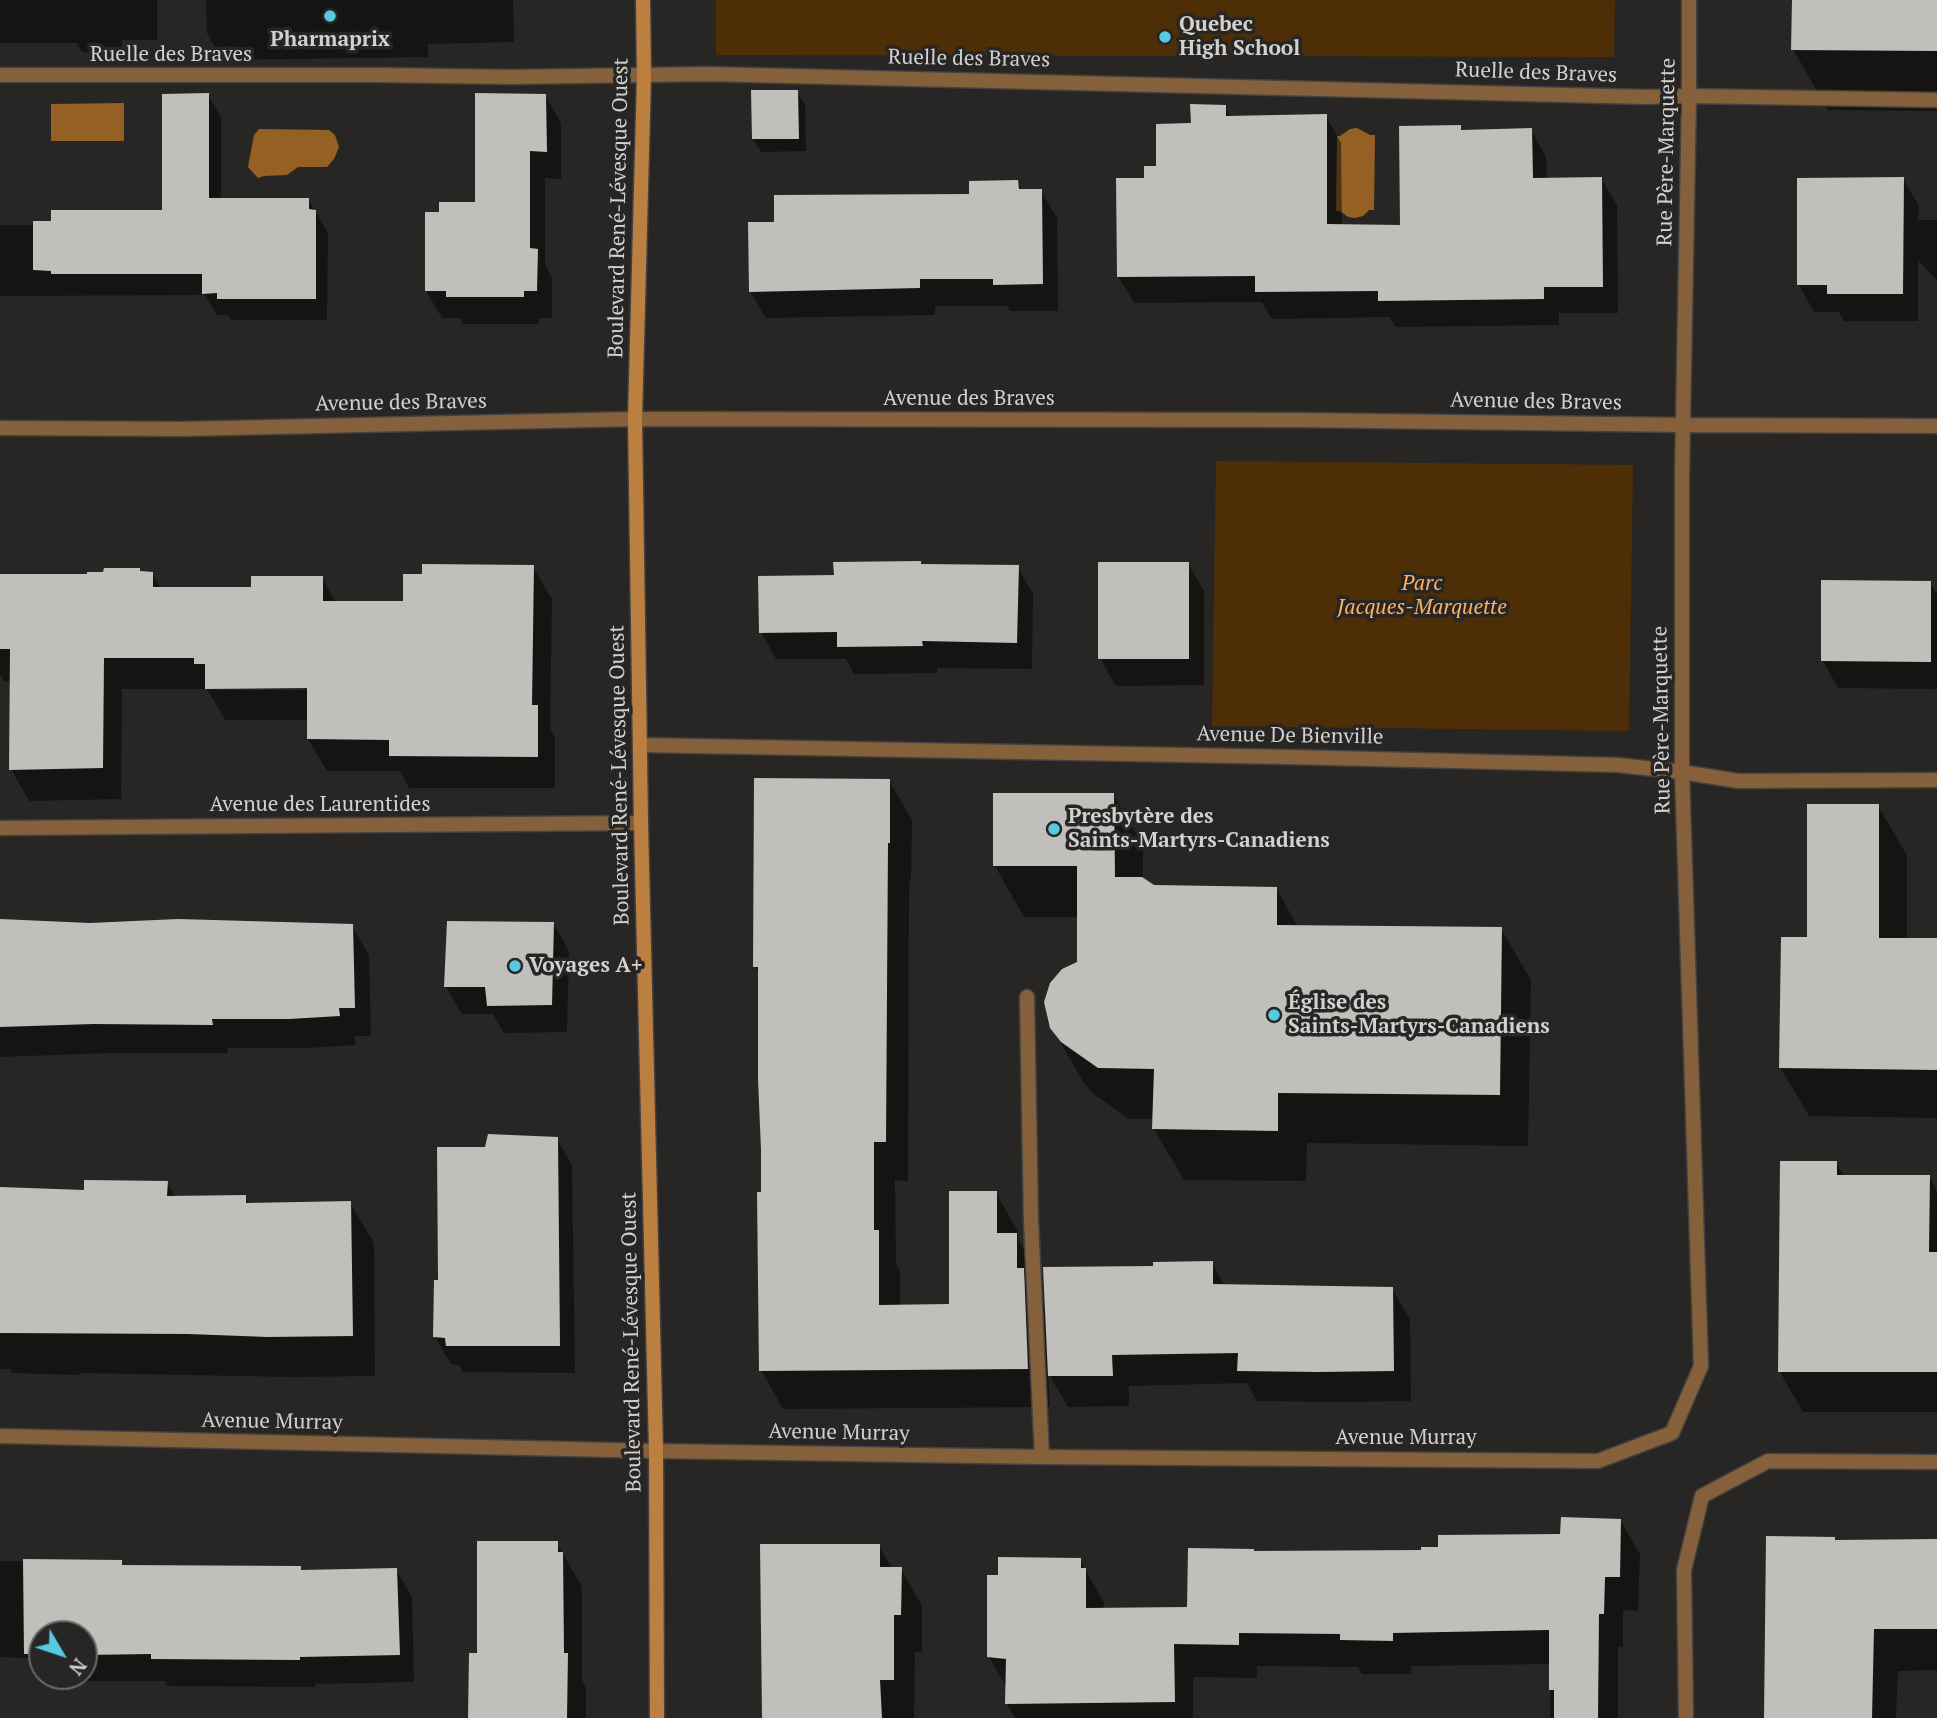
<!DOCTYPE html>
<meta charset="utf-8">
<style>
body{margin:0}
#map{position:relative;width:1937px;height:1718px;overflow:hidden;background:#282624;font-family:"PT Serif",serif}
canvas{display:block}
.north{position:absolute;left:28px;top:1620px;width:70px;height:70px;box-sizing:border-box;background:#282624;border:2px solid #6c6a69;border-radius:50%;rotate:129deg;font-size:19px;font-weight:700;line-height:28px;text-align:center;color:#d2d1d0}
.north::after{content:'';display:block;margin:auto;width:24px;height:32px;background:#58c9e3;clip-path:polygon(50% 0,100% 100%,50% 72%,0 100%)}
</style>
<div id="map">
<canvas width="1937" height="1718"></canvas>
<div class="north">N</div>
</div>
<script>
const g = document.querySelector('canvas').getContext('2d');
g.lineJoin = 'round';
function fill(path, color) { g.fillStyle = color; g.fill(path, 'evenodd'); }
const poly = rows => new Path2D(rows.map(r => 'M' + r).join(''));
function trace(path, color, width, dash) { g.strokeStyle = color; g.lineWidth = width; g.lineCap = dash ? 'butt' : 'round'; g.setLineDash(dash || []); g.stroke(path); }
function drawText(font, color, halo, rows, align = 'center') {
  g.font = font + ' "PT Serif",serif'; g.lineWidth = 7; g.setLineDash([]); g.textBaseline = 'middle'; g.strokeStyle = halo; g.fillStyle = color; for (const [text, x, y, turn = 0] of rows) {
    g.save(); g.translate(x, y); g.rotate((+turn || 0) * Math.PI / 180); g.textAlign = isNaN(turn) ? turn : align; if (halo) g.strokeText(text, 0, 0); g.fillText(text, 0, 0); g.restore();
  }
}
const green = poly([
 [716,0,1615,0,1614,57,716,55],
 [1216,461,1633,465,1629,731,1212,726]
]);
const water = poly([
 [124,103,124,141,51,141,51,104],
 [1357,128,1370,135,1375,135,1374,210,1369,210,1363,216,1355,218,1348,217,1340,211,1336,211,1337,136,1340,136,1350,129],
 [259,129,329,130,335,135,339,147,334,159,327,167,298,167,287,175,264,176,258,178,248,167,254,135]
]);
const shadow = poly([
 [0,0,157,0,157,40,122,40,122,52,82,52,77,43,0,43],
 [206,0,513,0,514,42,428,44,428,57,222,60,207,33],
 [1793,0,1937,0,1937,111,1828,110,1793,49],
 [797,92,805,105,806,151,761,152,753,139],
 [208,95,221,117,221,200,308,199,328,233,327,320,231,320,228,315,217,315,205,295,0,296,0,225,35,225,164,211],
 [545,95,561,123,561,179,545,178,545,264,552,278,552,318,539,318,539,324,463,324,460,318,442,318,426,291,440,214,477,204],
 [1225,106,1231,118,1326,116,1341,143,1342,226,1401,227,1460,127,1463,131,1531,130,1546,157,1547,179,1601,178,1617,205,1618,313,1559,313,1559,325,1395,327,1390,317,1272,319,1262,302,1134,303,1118,276,1145,180,1158,168,1193,125],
 [1903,179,1919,206,1918,220,1937,220,1937,280,1918,260,1918,321,1844,321,1839,312,1814,312,1799,285],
 [1017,182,1023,191,1041,191,1057,218,1058,311,1010,311,1007,306,935,306,935,315,766,318,750,291,776,224,971,196],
 [1188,564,1204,591,1204,685,1116,686,1100,658],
 [921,565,1018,567,1033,594,1032,669,937,668,937,673,854,674,846,659,776,659,761,632,835,577],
 [533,567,552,599,550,729,555,738,555,788,409,788,400,771,327,771,308,739,308,720,225,720,207,689,122,689,121,799,29,801,11,769,12,681,4,681,0,674,0,575,89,576,139,569,141,573,152,573,161,589,252,589,322,578,336,603,405,603],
 [218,687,316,687,316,690,218,690],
 [1930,583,1937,594,1937,689,1838,688,1823,661],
 [889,781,912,820,911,881,909,881,908,1181,895,1180,896,1264,900,1271,900,1306,950,1306,996,1193,1018,1232,1018,1239,1039,1274,1039,1297,1047,1311,1155,1268,1212,1263,1225,1286,1392,1289,1410,1319,1411,1401,1336,1402,1257,1401,1247,1383,1129,1386,1129,1406,1068,1407,1048,1372,1050,1407,783,1409,761,1370,763,1193,760,976,755,966],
 [1113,794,1143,845,1143,880,1154,887,1276,888,1298,927,1501,929,1531,980,1528,1146,1307,1143,1306,1181,1184,1180,1154,1129,1154,1119,1129,1119,1092,1093,1082,1080,1052,1028,1079,963,1079,917,1024,917,995,866],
 [1878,806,1907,855,1907,940,1937,940,1937,1118,1809,1116,1780,1067,1809,939],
 [0,922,90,925,352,926,369,955,371,1036,354,1036,356,1045,306,1048,227,1048,228,1053,110,1053,0,1057],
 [553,923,569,951,567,1032,504,1033,493,1014,462,1014,446,987],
 [557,1139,572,1166,575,1373,463,1372,459,1365,451,1364,435,1337,440,1282,487,1149],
 [1836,1163,1844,1176,1929,1177,1937,1191,1937,1412,1803,1412,1780,1372],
 [167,1183,175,1197,245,1197,250,1205,350,1203,374,1243,375,1376,292,1377,81,1373,81,1375,12,1373,10,1369,0,1369,0,1188,85,1192],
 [1620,1520,1640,1554,1638,1611,1623,1610,1623,1647,1618,1647,1618,1718,1550,1718,1551,1664,1411,1666,1411,1674,1362,1674,1358,1667,1257,1666,1257,1678,1193,1677,1193,1718,1015,1718,1006,1703,1007,1688,989,1657,1000,1577,1080,1560,1104,1603,1104,1609,1188,1608,1253,1551,1423,1552,1562,1536],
 [1836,1541,1937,1541,1937,1670,1898,1671,1896,1718,1767,1718],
 [557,1543,582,1587,582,1681,586,1688,586,1718,470,1718],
 [879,1546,892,1569,901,1569,922,1606,922,1652,915,1652,914,1718,764,1718],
 [0,1561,121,1561,124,1567,300,1568,302,1572,396,1570,412,1597,414,1682,315,1684,315,1687,168,1686,165,1681,41,1681,28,1658,0,1657],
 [42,1634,84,1634,84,1676,42,1676]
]);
const building = poly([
 [1792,0,1937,0,1937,51,1791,50],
 [751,90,798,90,799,139,752,139],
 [209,93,209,198,309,198,309,209,316,210,316,299,217,299,217,293,202,294,202,274,51,274,51,271,33,270,33,221,51,221,51,210,162,210,162,94],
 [475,93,546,94,547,152,530,151,530,248,538,249,537,291,524,291,524,297,446,297,446,291,425,291,425,212,439,212,439,202,475,202],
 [1190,104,1226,105,1226,116,1327,114,1327,224,1400,225,1399,126,1461,125,1461,130,1532,128,1533,178,1602,177,1603,287,1544,287,1544,299,1378,301,1378,291,1255,292,1255,276,1117,277,1116,178,1144,178,1144,166,1156,166,1156,124,1191,123],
 [1904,177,1903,294,1827,294,1827,285,1797,285,1797,178],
 [1018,180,1019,189,1042,189,1043,284,993,285,993,279,920,279,920,288,749,292,748,222,774,222,774,195,969,194,969,181],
 [921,561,921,564,1019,565,1017,643,922,641,923,646,837,647,837,632,759,633,758,576,834,575,833,562],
 [1098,562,1189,562,1189,659,1098,659],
 [422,564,534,565,532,705,538,705,538,757,389,756,389,740,307,739,307,688,205,689,205,664,194,664,194,658,104,658,103,768,9,770,10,649,0,649,0,574,87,574,87,572,103,572,104,568,140,568,140,571,153,572,153,587,251,587,251,576,323,576,323,601,403,601,403,574,422,574],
 [1821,580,1931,581,1931,662,1821,661],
 [754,778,890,779,890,843,888,843,886,1142,874,1142,874,1230,879,1230,879,1305,949,1304,949,1191,997,1191,997,1233,1017,1233,1017,1268,1024,1268,1028,1369,759,1371,757,1192,761,1192,761,1150,758,1079,758,967,753,967],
 [993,793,1114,793,1115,877,1142,877,1154,885,1277,887,1277,925,1502,927,1500,1095,1278,1093,1278,1131,1152,1129,1154,1069,1098,1068,1061,1042,1050,1028,1044,1002,1050,983,1062,969,1077,962,1077,866,993,866],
 [1807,804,1879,804,1879,938,1937,938,1937,1070,1779,1068,1781,937,1807,937],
 [0,919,90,923,178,919,353,924,355,1008,339,1008,340,1016,289,1019,212,1019,213,1025,93,1024,0,1027],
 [447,921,554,922,552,1005,487,1006,485,987,444,987],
 [488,1134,558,1137,560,1346,446,1346,445,1338,433,1337,434,1280,438,1280,437,1147,485,1147],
 [1780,1161,1837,1161,1837,1175,1930,1175,1929,1252,1937,1252,1937,1372,1778,1372],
 [84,1180,168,1181,167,1196,246,1195,246,1203,351,1201,353,1336,268,1337,188,1334,0,1333,0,1187,84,1190],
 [1213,1261,1213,1284,1393,1287,1394,1371,1318,1372,1237,1371,1238,1353,1112,1355,1113,1376,1048,1376,1043,1267,1153,1266,1153,1262],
 [1561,1517,1621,1519,1620,1577,1605,1577,1604,1614,1599,1614,1598,1718,1554,1718,1554,1690,1549,1690,1549,1630,1393,1633,1393,1641,1340,1640,1340,1634,1239,1633,1239,1645,1174,1644,1175,1702,1005,1704,1006,1659,987,1657,987,1575,998,1575,998,1557,1081,1558,1081,1568,1086,1568,1086,1608,1187,1607,1188,1548,1254,1549,1254,1551,1421,1550,1421,1547,1438,1547,1438,1535,1560,1534],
 [1766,1536,1835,1537,1835,1540,1937,1539,1937,1629,1874,1629,1872,1718,1764,1718],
 [477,1541,558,1541,558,1552,563,1552,564,1653,568,1653,567,1718,468,1718,469,1653,477,1653],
 [760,1544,880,1544,880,1567,902,1567,901,1615,894,1615,894,1680,880,1680,882,1718,762,1718],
 [23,1559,122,1560,122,1565,301,1566,301,1570,397,1568,400,1655,300,1657,300,1660,151,1659,151,1654,84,1655,84,1634,42,1634,42,1654,24,1654]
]);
const service = poly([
 [0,75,381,75,510,77,709,74,1646,97,1689,96,1937,100],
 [1027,997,1031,1221,1042,1457]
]);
const minor = poly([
 [0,428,182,429,635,419,1298,420,1684,425,1937,426],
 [640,745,1290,757,1618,765,1682,772,1738,781,1937,780],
 [0,828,641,823],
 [0,1436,656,1451,1042,1457,1598,1461,1672,1433,1701,1366,1682,772,1682,475,1689,96,1689,0],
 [1686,1718,1684,1570,1702,1496,1768,1461,1937,1462]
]);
const secondary = poly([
 [643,0,644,75,635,419,641,823,656,1451,657,1718]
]);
const markers = [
 [330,16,7,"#58c9e3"],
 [1165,37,7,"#58c9e3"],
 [1054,829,7,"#58c9e3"],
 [515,966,7,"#58c9e3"],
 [1274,1015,7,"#58c9e3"]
];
const poiNames = [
 ["Quebec",1179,25],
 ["High School",1179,49],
 ["Pharmaprix",330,40,"center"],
 ["Presbytère des",1068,817],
 ["Saints-Martyrs-Canadiens",1068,841],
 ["Voyages A+",529,966],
 ["Église des",1288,1003],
 ["Saints-Martyrs-Canadiens",1288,1027]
];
const streetNames = [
 ["Ruelle des Braves",171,55],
 ["Ruelle des Braves",969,59,1],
 ["Ruelle des Braves",1536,73,2],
 ["Rue Père-Marquette",1667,152,-89],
 ["Boulevard René-Lévesque Ouest",619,208,-89],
 ["Avenue des Braves",969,399],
 ["Avenue des Braves",1536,402,1],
 ["Avenue des Braves",401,403,-1],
 ["Rue Père-Marquette",1662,720,-91],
 ["Avenue De Bienville",1290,736,1],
 ["Boulevard René-Lévesque Ouest",620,775,-91],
 ["Avenue des Laurentides",320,805],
 ["Boulevard René-Lévesque Ouest",632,1342,-91],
 ["Avenue Murray",272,1422,1],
 ["Avenue Murray",839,1433,1],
 ["Avenue Murray",1406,1438]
];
const parkNames = [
 ["Parc",1422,584],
 ["Jacques-Marquette",1422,608]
];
fill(green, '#4e2e06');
fill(water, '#956024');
fill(shadow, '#0007');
fill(building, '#c1bfbc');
trace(service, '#434140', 17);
trace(minor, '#434140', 17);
trace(secondary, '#434140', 17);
trace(service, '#85603a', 14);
trace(minor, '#85603a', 14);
trace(secondary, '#bb7f3f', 14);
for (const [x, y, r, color] of markers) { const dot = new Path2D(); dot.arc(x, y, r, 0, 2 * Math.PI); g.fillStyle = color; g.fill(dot); trace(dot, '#282624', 2.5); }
drawText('bold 21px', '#d2d1d0', '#282624', poiNames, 'left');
drawText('21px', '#d2d1d0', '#282624', streetNames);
drawText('italic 21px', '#feb262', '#282624', parkNames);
</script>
